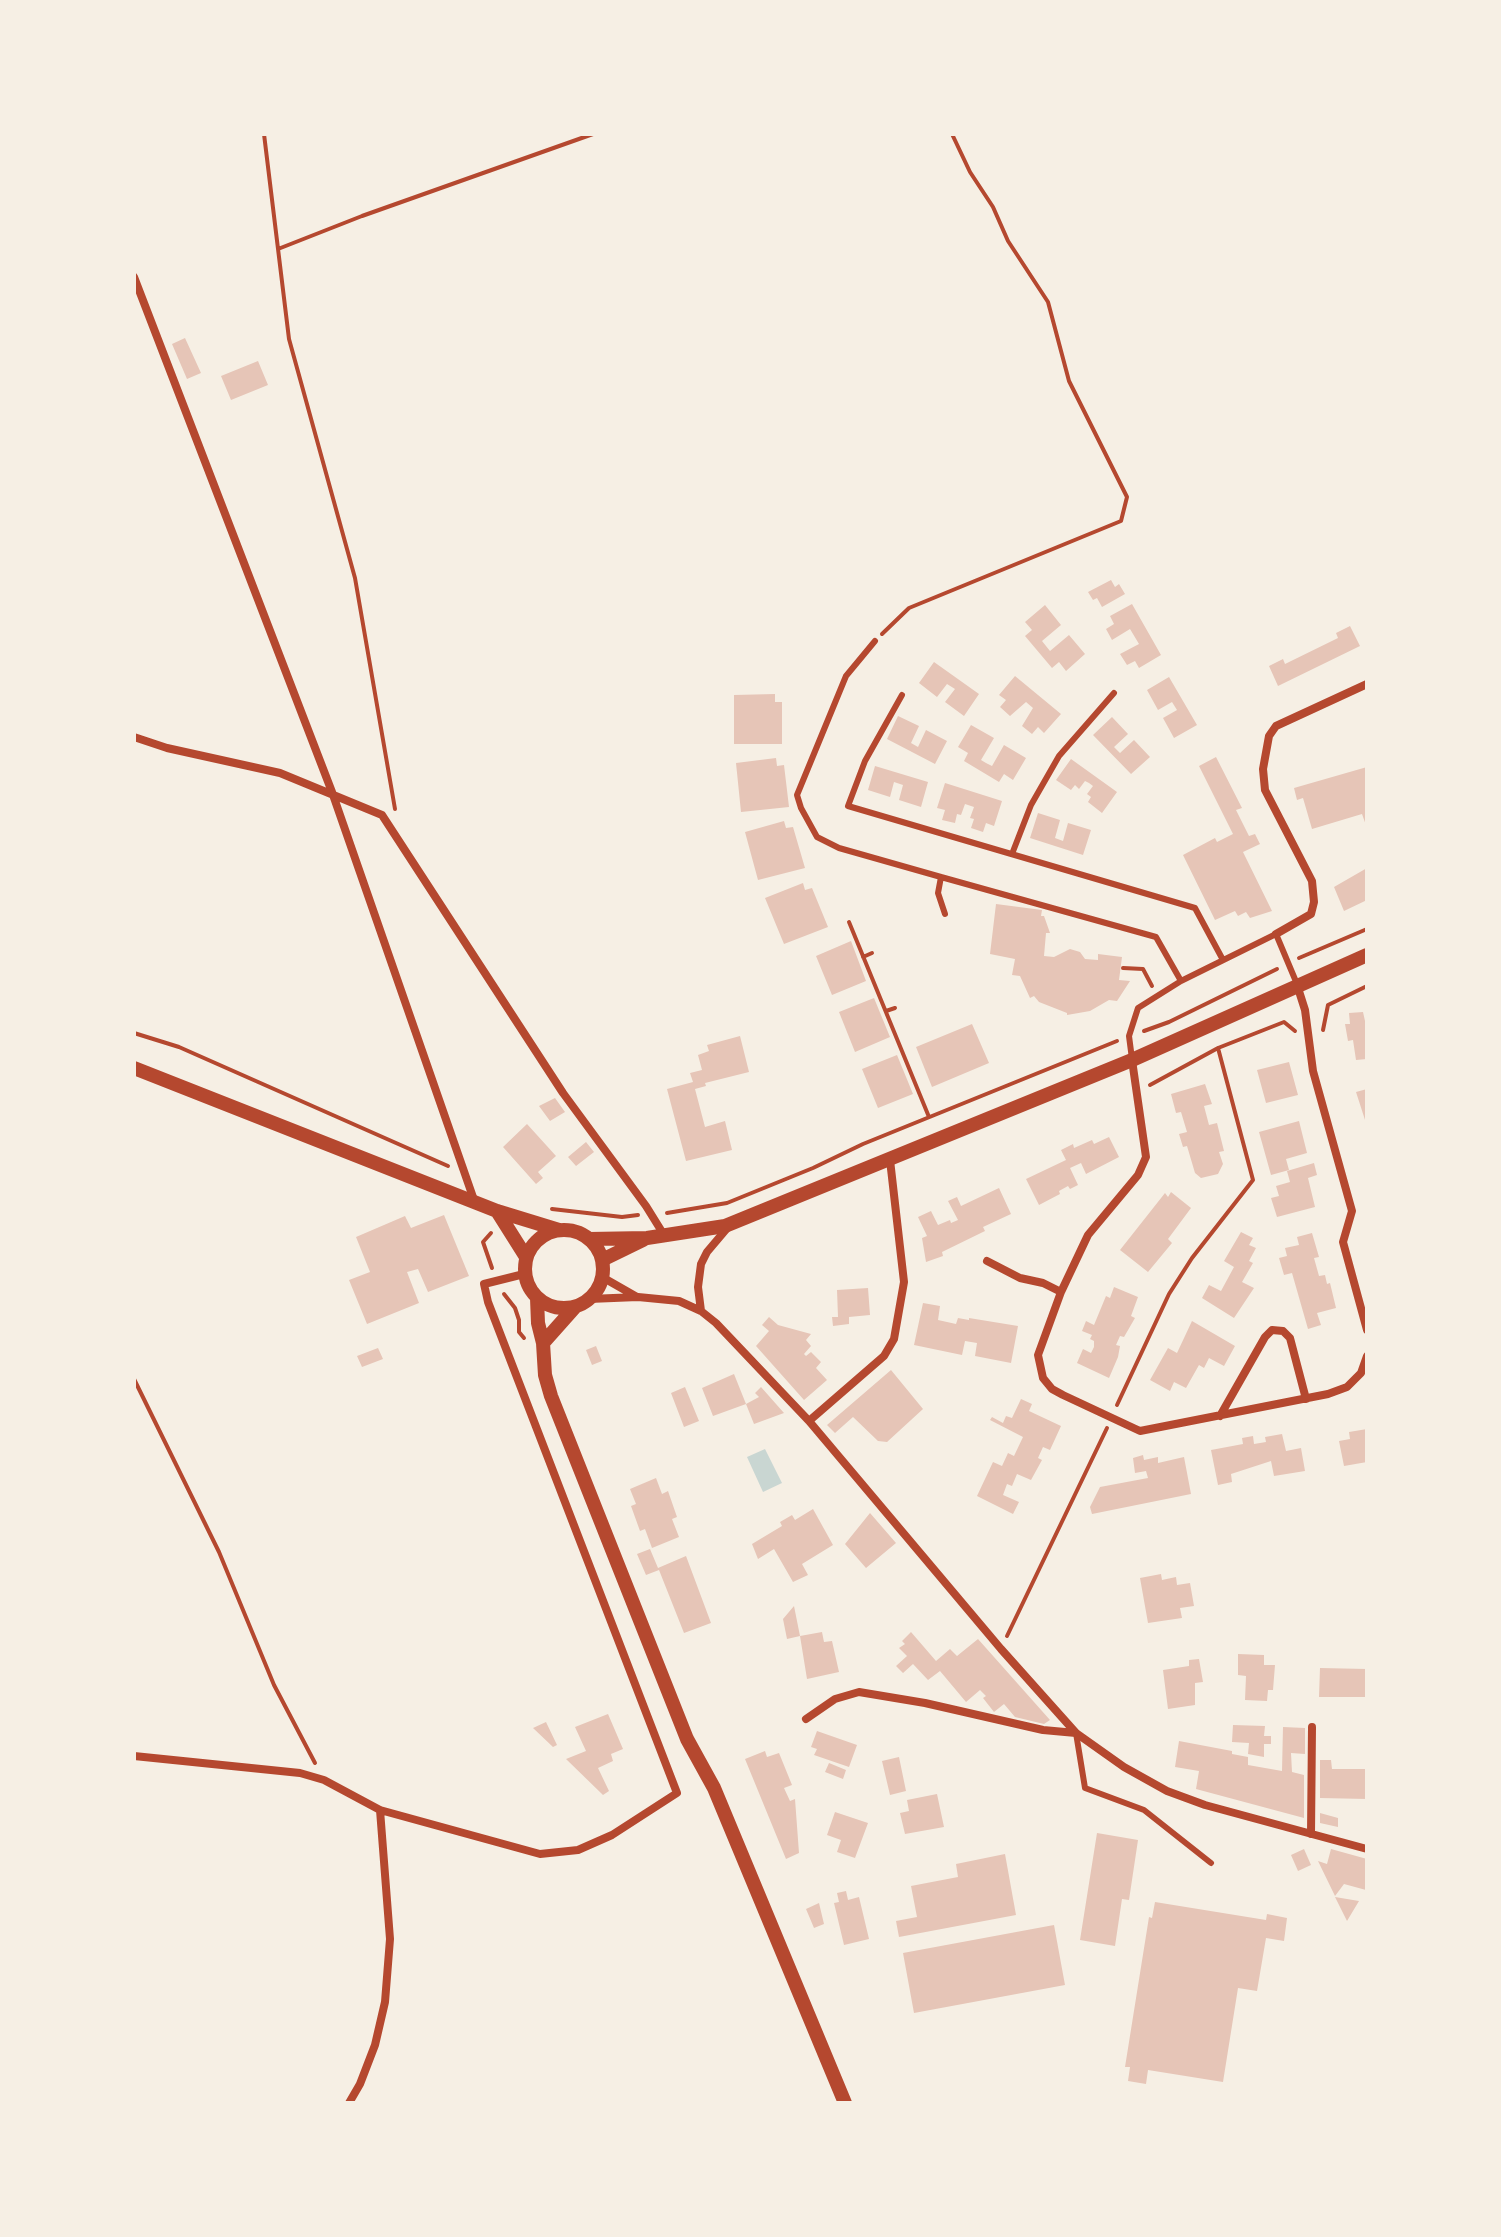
<!DOCTYPE html>
<style>
body{margin:0}
#map{position:relative;width:1501px;height:2237px;overflow:hidden;background:#f6efe4;font-family:Roboto,sans-serif}
canvas{display:block}
.frame{position:absolute;inset:0;border:136px solid #f6efe4;pointer-events:none}
</style>
<div id="map">
<canvas width="1501" height="2237"></canvas>
<div class="frame"></div>
</div>
<script>
const g = document.querySelector('canvas').getContext('2d');
g.lineJoin = 'round';
function fill(path, color) { g.fillStyle = color; g.fill(path, 'evenodd'); }
const poly = rows => new Path2D(rows.map(r => 'M' + r).join(''));
function trace(path, color, width, dash) { g.strokeStyle = color; g.lineWidth = width; g.lineCap = dash ? 'butt' : 'round'; g.setLineDash(dash || []); g.stroke(path); }
const water = poly([
 [765,1449,782,1483,763,1492,747,1457]
]);
const building = poly([
 [185,338,201,373,187,379,172,344],
 [258,361,268,385,231,400,221,376],
 [1111,580,1115,587,1119,584,1125,594,1102,607,1097,598,1093,600,1088,592],
 [1132,604,1161,655,1139,668,1135,661,1127,665,1120,654,1139,644,1130,629,1112,640,1106,629,1114,624,1110,616],
 [1045,605,1061,625,1042,641,1050,651,1069,635,1085,654,1066,671,1059,662,1052,668,1025,636,1032,630,1025,622],
 [1350,626,1360,646,1278,686,1269,666,1283,659,1285,664,1338,638,1336,633],
 [934,662,979,694,964,716,945,702,955,689,947,684,937,697,919,683],
 [1015,676,1061,714,1044,733,1038,727,1032,734,1022,726,1033,708,1026,702,1010,716,1000,707,1006,700,999,695],
 [1169,677,1197,725,1174,738,1163,718,1177,710,1172,702,1158,710,1147,690],
 [775,694,775,702,782,702,782,744,734,744,734,695],
 [898,716,919,726,911,743,918,747,926,730,947,741,935,764,887,739],
 [1112,717,1128,734,1114,747,1120,753,1134,740,1150,757,1131,774,1093,735],
 [971,725,994,738,981,760,986,763,992,766,1004,745,1026,758,1013,780,1004,774,999,782,964,761,968,753,958,747],
 [1216,757,1242,808,1236,810,1249,836,1255,834,1260,844,1243,852,1272,911,1250,918,1246,912,1238,916,1235,911,1215,920,1183,855,1215,838,1217,842,1233,834,1199,766],
 [776,758,777,766,784,765,789,807,741,812,736,763],
 [1071,759,1117,792,1102,813,1088,802,1091,797,1087,794,1093,786,1089,783,1085,781,1079,789,1075,785,1071,790,1056,780],
 [875,766,928,782,921,807,899,800,903,785,894,782,890,797,868,790],
 [1367,767,1367,828,1362,814,1312,829,1303,798,1297,800,1294,788],
 [945,783,1002,801,994,826,986,823,983,832,971,828,974,819,970,818,974,807,965,804,961,815,957,814,955,823,942,820,945,810,937,808],
 [1038,813,1060,820,1055,838,1063,841,1068,823,1091,830,1083,855,1030,838],
 [784,821,786,828,793,827,805,868,758,880,745,832],
 [1367,868,1367,900,1344,911,1334,887],
 [803,883,805,890,812,888,828,927,784,944,765,898],
 [996,904,1042,910,1041,916,1044,916,1050,933,1046,933,1044,956,1054,957,1070,949,1080,952,1085,959,1098,960,1098,954,1122,957,1119,980,1130,981,1117,1001,1109,1000,1090,1011,1067,1015,1067,1013,1039,1002,1034,996,1030,998,1020,976,1012,975,1015,959,990,954],
 [851,941,866,981,832,995,816,956],
 [874,998,890,1037,855,1052,839,1012],
 [1363,1012,1365,1021,1367,1021,1367,1059,1356,1060,1353,1040,1348,1041,1345,1024,1350,1024,1349,1013],
 [972,1024,989,1063,932,1087,916,1047],
 [740,1036,749,1072,705,1083,706,1086,695,1089,705,1127,725,1121,732,1150,686,1161,667,1089,693,1082,690,1073,702,1070,698,1055,709,1051,707,1045],
 [897,1055,913,1094,878,1108,862,1069],
 [1289,1062,1298,1095,1266,1103,1257,1070],
 [1205,1084,1212,1104,1204,1106,1209,1125,1217,1123,1224,1151,1219,1152,1223,1164,1218,1174,1201,1178,1195,1173,1187,1146,1183,1147,1179,1134,1187,1132,1181,1112,1176,1113,1171,1094],
 [1367,1089,1367,1123,1366,1123,1356,1092],
 [555,1098,565,1112,550,1121,539,1106],
 [1299,1121,1307,1153,1286,1159,1289,1170,1271,1175,1259,1132],
 [527,1124,556,1156,538,1172,543,1178,536,1184,503,1147],
 [1109,1137,1119,1157,1086,1174,1081,1163,1070,1168,1078,1185,1070,1189,1068,1186,1059,1191,1060,1194,1039,1205,1026,1179,1066,1160,1061,1150,1073,1144,1074,1148,1092,1140,1094,1144],
 [586,1142,594,1152,576,1166,568,1157],
 [1314,1163,1317,1175,1308,1178,1315,1207,1277,1217,1271,1198,1279,1196,1276,1186,1290,1182,1287,1171],
 [999,1188,1011,1214,983,1227,985,1231,942,1252,943,1256,926,1262,922,1238,927,1236,918,1217,931,1211,938,1225,950,1220,951,1223,958,1220,948,1201,957,1197,961,1206],
 [1171,1192,1191,1208,1168,1239,1172,1243,1148,1272,1120,1250,1165,1193,1168,1197],
 [444,1215,469,1276,428,1292,418,1269,407,1272,419,1303,367,1324,349,1280,370,1272,356,1237,405,1216,411,1228],
 [1241,1232,1253,1238,1249,1245,1256,1248,1249,1261,1253,1263,1242,1282,1254,1288,1234,1318,1202,1298,1209,1285,1221,1291,1234,1267,1224,1261],
 [1312,1233,1319,1257,1314,1258,1319,1276,1325,1275,1327,1284,1330,1283,1336,1308,1317,1313,1321,1325,1308,1329,1292,1273,1284,1275,1279,1258,1287,1256,1285,1248,1299,1245,1297,1237],
 [1114,1287,1138,1297,1131,1316,1135,1318,1124,1337,1120,1336,1116,1345,1120,1346,1118,1357,1109,1378,1077,1363,1083,1349,1091,1353,1094,1347,1094,1341,1090,1339,1092,1335,1082,1331,1086,1321,1094,1325,1106,1296,1110,1298],
 [868,1288,870,1315,849,1317,849,1324,833,1326,832,1317,838,1317,837,1290],
 [923,1303,940,1306,938,1320,956,1324,958,1318,969,1320,969,1318,1018,1326,1011,1363,975,1356,977,1343,965,1341,962,1355,914,1345],
 [769,1317,778,1325,811,1334,806,1340,811,1346,804,1354,806,1356,811,1352,821,1362,816,1368,827,1380,804,1400,756,1346,769,1331,762,1325],
 [1192,1321,1235,1346,1224,1366,1209,1358,1204,1368,1199,1365,1186,1388,1174,1382,1170,1391,1150,1380,1168,1348,1177,1353],
 [596,1346,602,1361,592,1365,586,1350],
 [378,1348,383,1359,362,1367,357,1356],
 [891,1370,923,1409,887,1442,878,1441,853,1417,835,1433,827,1425],
 [734,1374,746,1404,713,1416,702,1388],
 [685,1387,699,1421,684,1427,671,1393],
 [761,1387,784,1413,754,1424,746,1404,759,1397,755,1393],
 [1021,1399,1032,1404,1029,1411,1061,1426,1050,1450,1043,1447,1038,1458,1042,1460,1031,1480,1017,1474,1012,1486,1007,1484,1003,1495,1019,1502,1013,1514,977,1496,993,1462,1002,1466,1008,1453,1014,1456,1023,1437,990,1420,992,1417,1003,1423,1006,1416,1012,1418],
 [1367,1429,1367,1462,1344,1466,1339,1441,1350,1439,1349,1432],
 [1282,1434,1286,1451,1301,1448,1305,1471,1274,1476,1271,1461,1231,1474,1232,1482,1218,1485,1211,1450,1243,1444,1242,1438,1253,1436,1254,1444,1266,1442,1265,1437],
 [1143,1455,1144,1460,1158,1457,1158,1463,1184,1457,1191,1494,1092,1514,1090,1507,1100,1487,1148,1478,1146,1471,1135,1473,1133,1458],
 [656,1478,662,1494,668,1491,677,1517,672,1519,679,1537,652,1548,645,1529,640,1531,631,1506,636,1504,630,1489],
 [813,1509,833,1545,802,1564,808,1575,793,1582,774,1549,758,1559,752,1544,782,1526,780,1522,792,1515,795,1520],
 [870,1513,896,1543,866,1568,845,1544],
 [650,1549,658,1568,686,1556,711,1623,684,1633,659,1570,646,1575,637,1554],
 [1161,1574,1162,1580,1176,1577,1177,1585,1190,1583,1194,1606,1180,1608,1182,1618,1148,1623,1140,1578],
 [794,1606,800,1636,787,1639,783,1619],
 [822,1632,824,1642,832,1641,839,1672,807,1679,800,1636],
 [911,1632,936,1661,950,1649,957,1656,978,1639,1050,1720,1044,1724,1015,1717,1004,1704,994,1712,983,1698,986,1696,980,1690,966,1702,940,1671,928,1680,913,1664,903,1673,896,1666,907,1656,899,1648,905,1644,902,1641],
 [1238,1654,1264,1655,1264,1665,1275,1665,1273,1690,1268,1690,1267,1701,1245,1700,1246,1676,1238,1675],
 [1199,1659,1203,1682,1195,1683,1195,1705,1168,1709,1163,1670,1189,1666,1189,1660],
 [1320,1668,1367,1669,1367,1697,1319,1697],
 [608,1714,623,1749,611,1754,613,1761,598,1768,609,1791,603,1795,566,1759,586,1751,575,1727],
 [546,1722,557,1745,553,1747,533,1728],
 [1233,1725,1265,1726,1264,1736,1271,1736,1271,1744,1264,1744,1264,1757,1248,1754,1249,1743,1232,1742],
 [1283,1727,1305,1728,1305,1754,1291,1753,1292,1772,1304,1775,1304,1818,1196,1789,1199,1771,1175,1767,1179,1741,1232,1751,1232,1754,1248,1757,1248,1765,1282,1771],
 [817,1731,857,1745,849,1767,814,1755,817,1749,811,1747],
 [765,1751,767,1757,779,1753,792,1785,784,1788,790,1801,795,1799,799,1853,786,1859,745,1759],
 [899,1757,906,1791,890,1795,882,1761],
 [1320,1760,1331,1760,1332,1769,1367,1769,1367,1799,1320,1798],
 [829,1763,846,1770,843,1779,825,1772],
 [937,1794,944,1827,905,1834,900,1813,909,1811,907,1800],
 [835,1812,868,1823,855,1858,837,1852,841,1840,827,1835],
 [1320,1813,1338,1818,1338,1827,1320,1823],
 [1097,1833,1138,1840,1129,1900,1122,1899,1115,1946,1080,1940],
 [1304,1849,1311,1865,1298,1871,1291,1855],
 [1331,1849,1367,1859,1366,1890,1344,1884,1335,1896,1318,1861,1327,1864],
 [1005,1854,1016,1915,899,1937,896,1921,917,1917,911,1886,958,1877,956,1864],
 [846,1891,848,1900,859,1897,869,1939,844,1945,834,1903,839,1902,837,1893],
 [1335,1897,1359,1901,1347,1921],
 [1155,1902,1266,1920,1267,1914,1287,1918,1284,1941,1266,1938,1257,1991,1238,1988,1223,2082,1148,2070,1146,2084,1128,2081,1130,2067,1125,2067,1149,1917,1152,1918],
 [819,1903,824,1924,814,1928,806,1909],
 [1054,1925,1065,1985,914,2013,903,1953]
]);
const path = poly([
 [264,134,289,339,355,578,395,809],
 [278,249,362,216,593,134],
 [882,634,909,608,1121,521,1127,497,1069,381,1048,302,1008,241,993,207,970,172,952,134],
 [849,922,929,1117],
 [863,957,872,953],
 [1299,958,1367,929],
 [1123,968,1143,969,1152,986],
 [886,1011,895,1008],
 [1323,1030,1328,1005,1367,986],
 [1144,1031,1169,1022,1277,969],
 [134,1033,179,1047,448,1166],
 [1150,1085,1218,1048,1284,1022,1295,1031],
 [552,1209,622,1217,638,1215],
 [667,1213,727,1203,813,1168,863,1144,1117,1041],
 [491,1233,483,1242,492,1268],
 [504,1294,515,1308,519,1320,519,1332,524,1338],
 [134,1379,219,1552,274,1685,315,1763],
 [1117,1405,1169,1294,1192,1258,1253,1180,1218,1048],
 [1007,1636,1107,1428]
]);
const service = poly([
 [875,641,846,676,797,795,801,808,817,837,839,848,941,877],
 [902,695,865,761,848,806,1195,908,1223,960],
 [1012,854,1031,805,1059,756,1114,693],
 [945,914,938,893,941,877,1156,937,1181,981,1276,934,1297,984],
 [1132,1059,1129,1036,1138,1008,1181,981],
 [1076,1733,1085,1788,1144,1810,1211,1863]
]);
const minor = poly([
 [134,277,332,792,474,1200],
 [134,737,167,748,280,773,382,815,563,1093,646,1206,664,1235],
 [1276,934,1311,914,1314,902,1312,881,1265,790,1263,769,1269,736,1276,726,1367,684],
 [1298,988,1305,1010,1313,1071,1352,1211,1343,1242,1367,1330],
 [1132,1060,1146,1157,1138,1175,1088,1235,1061,1292,1038,1355,1043,1378,1052,1389,1063,1395,1140,1431,1328,1394,1347,1387,1361,1373,1367,1356],
 [987,1261,1020,1278,1043,1283,1061,1292],
 [602,1277,637,1297],
 [589,1299,638,1297,679,1301,701,1311,716,1323,809,1421,1001,1649,1076,1733,1124,1767,1167,1791,1205,1805,1367,1849],
 [701,1311,698,1287,701,1264,707,1252,729,1226],
 [1220,1416,1265,1337,1272,1330,1283,1331,1290,1338,1306,1399],
 [809,1421,884,1356,894,1339,904,1282,890,1160],
 [806,1719,835,1699,859,1692,925,1703,1043,1730,1076,1733],
 [134,1756,300,1773,324,1780,380,1810,540,1854,578,1850,612,1835,677,1793,488,1302,484,1284,524,1274],
 [1311,1834,1312,1727],
 [349,2103,360,2084,375,2045,385,2002,390,1939,380,1810]
]);
const tertiary = poly([
 [134,1068,497,1211,559,1230],
 [497,1211,526,1257],
 '525 1269a39 39 0 1 1 78 0a39 39 0 1 1-78 0Z',
 [589,1239,647,1238,725,1226,1132,1060,1367,955],
 [602,1260,643,1240],
 [537,1298,538,1323,543,1343,545,1375,551,1396,687,1739,714,1788,845,2103],
 [543,1343,575,1307]
]);
fill(water, '#c9d6d2');
fill(building, '#e6c5b7');
trace(path, '#b5482f', 4);
trace(service, '#b5482f', 6);
trace(minor, '#b5482f', 8);
trace(tertiary, '#b5482f', 14);
</script>
